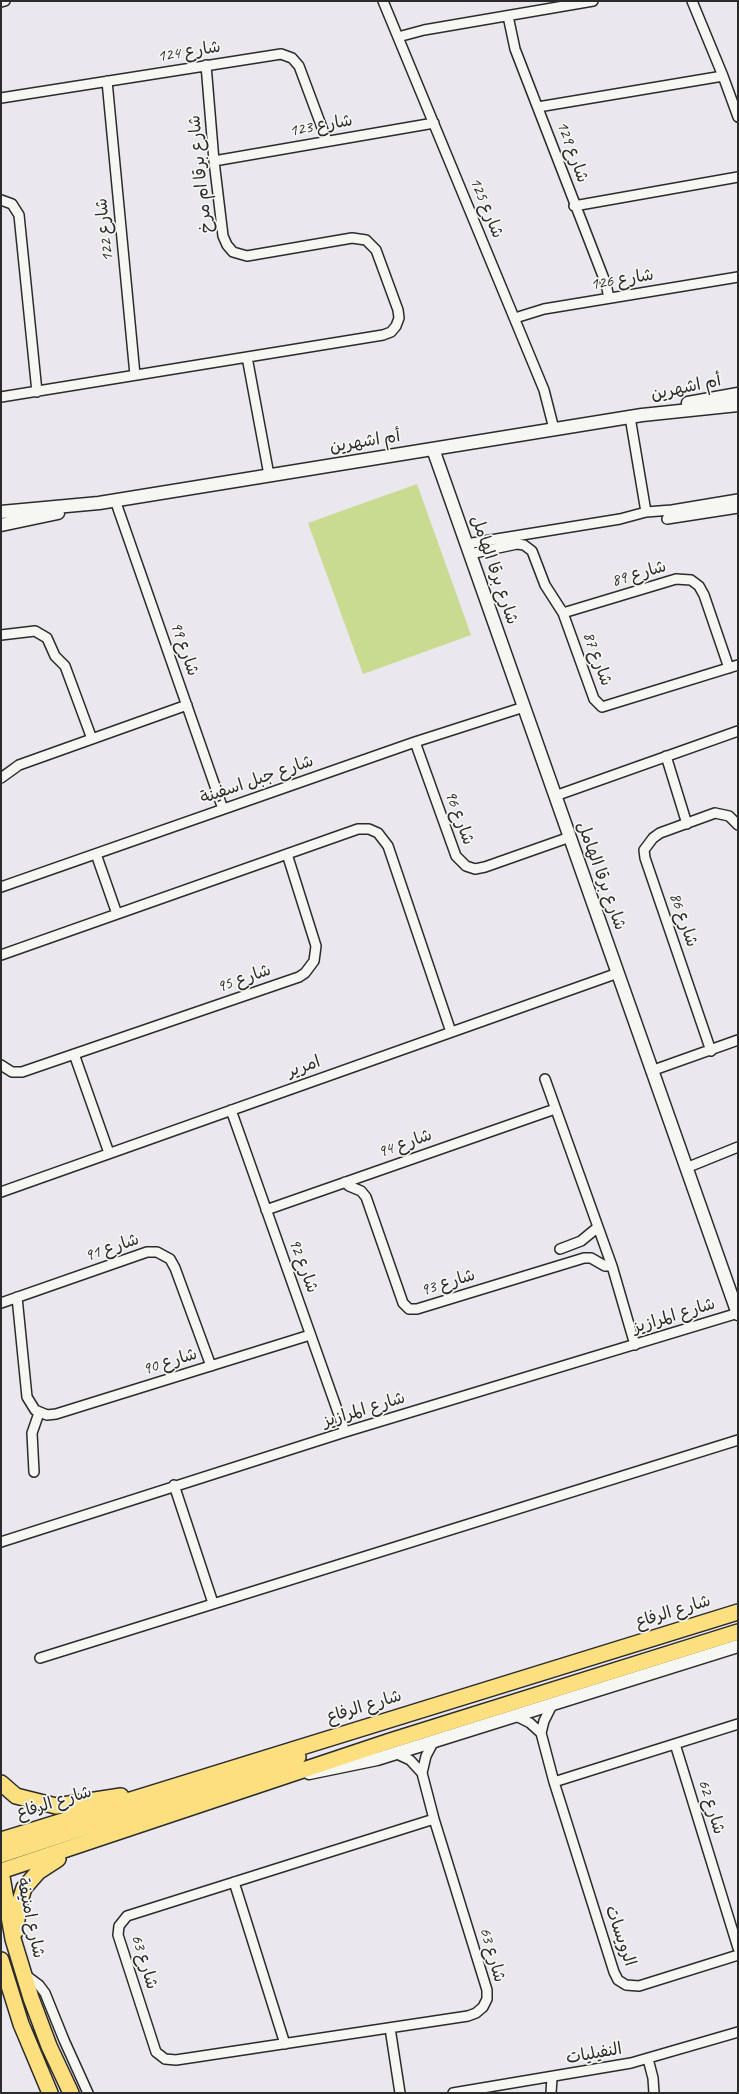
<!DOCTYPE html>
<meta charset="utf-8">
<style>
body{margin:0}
#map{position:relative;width:739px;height:2094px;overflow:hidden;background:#eae7ee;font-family:Caveat,sans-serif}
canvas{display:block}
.frame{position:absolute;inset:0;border:2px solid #2b2b2b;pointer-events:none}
</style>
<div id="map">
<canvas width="739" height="2094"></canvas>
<div class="frame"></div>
</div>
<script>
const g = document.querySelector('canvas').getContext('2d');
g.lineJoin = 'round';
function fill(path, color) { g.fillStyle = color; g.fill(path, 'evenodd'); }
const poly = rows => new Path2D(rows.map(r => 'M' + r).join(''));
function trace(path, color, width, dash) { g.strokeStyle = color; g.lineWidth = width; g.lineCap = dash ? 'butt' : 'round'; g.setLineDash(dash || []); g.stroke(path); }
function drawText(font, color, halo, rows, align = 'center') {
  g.font = font + ' Caveat,"Playpen Sans Arabic",sans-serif'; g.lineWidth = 3.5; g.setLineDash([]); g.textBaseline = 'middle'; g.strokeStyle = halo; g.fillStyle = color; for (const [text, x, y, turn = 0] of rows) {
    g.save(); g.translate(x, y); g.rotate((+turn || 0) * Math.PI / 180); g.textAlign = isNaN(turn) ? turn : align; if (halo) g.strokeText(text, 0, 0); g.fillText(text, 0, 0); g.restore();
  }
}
const green = poly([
 [417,484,471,635,363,674,308,523]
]);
const minor = poly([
 [383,1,544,390,554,429],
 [692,1,723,76,738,117],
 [1,2,5,1],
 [508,16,515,49,606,284,609,298],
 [398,37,424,30,593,1],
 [107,81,135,375],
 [1,98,281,54,292,58,299,66,327,141],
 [538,107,723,76],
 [214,161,434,123],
 [1,200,12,204,19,215,37,392],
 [574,206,738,177],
 [515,318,544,309,738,277],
 [247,357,269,475],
 [1,397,383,335,391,332,396,326,399,318,398,310,376,250,366,240,352,238,247,256,233,252,227,245,223,236,214,161,206,65],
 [630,417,646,512],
 [115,500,223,809],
 [667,519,738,508],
 [466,544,620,519,646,512,672,510,738,499],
 [470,554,517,544,524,545,532,551,545,585,563,613,594,699,602,707,738,665],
 [563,613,676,579,691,580,699,586,704,595,729,668],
 [1,635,35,631,47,638,55,656,65,666,92,739],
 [415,742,456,856,466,866,475,869,485,867,570,837],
 [666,756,687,824],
 [1,778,19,765,187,705],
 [555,796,738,731],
 [96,854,117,914],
 [1,887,415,742,524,707],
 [1,955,358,829,369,829,378,833,388,846,451,1032],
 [711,1051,645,858,644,850,653,838,660,833,715,813,729,816,738,825],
 [74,1054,109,1153],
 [1,1065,12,1072,22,1072,299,977,305,973,314,961,316,946,287,854],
 [651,1071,738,1040],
 [545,1079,612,1266,635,1345],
 [231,1110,345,1432],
 [686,1168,738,1147],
 [345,1182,349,1186,361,1191,366,1197,403,1303,409,1309,417,1309,584,1258,591,1258,605,1266,612,1266],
 [1,1192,618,973],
 [266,1210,555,1109],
 [560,1249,581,1241,598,1227],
 [17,1297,27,1397,35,1410,47,1415,56,1414,310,1335],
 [1,1303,147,1252,157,1252,170,1259,175,1268,211,1366],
 [34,1472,32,1433,39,1413],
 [174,1485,213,1603],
 [1,1542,345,1432,738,1313],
 [40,1658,738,1440],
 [552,1705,544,1721,541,1733,554,1782,614,1972,618,1980,626,1985,639,1986,738,1955],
 [516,1716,530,1723,541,1733],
 [434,1741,426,1756,422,1773,434,1819,487,1990,487,1999,483,2007,476,2013,468,2016,176,2060,165,2059,156,2052,118,1935,119,1926,127,1916,434,1819],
 [675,1744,738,1948],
 [395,1753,410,1760,422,1773],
 [554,1782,738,1724],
 [234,1882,285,2044],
 [23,1973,39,1985,45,1993,64,2040,88,2093],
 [390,2028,400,2093],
 [648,2059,653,2078,654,2093],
 [453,2093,631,2063,738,2032],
 [551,2093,552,2078]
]);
const tertiary = poly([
 [688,403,738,394],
 [433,449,738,1314],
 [1,512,99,503,642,415,738,405],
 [1,525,58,513],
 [309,1773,377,1759,738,1646]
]);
const primary = poly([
 [1,1783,16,1796,56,1806,121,1796],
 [1,1840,738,1612],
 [1,1855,298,1757],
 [1,1871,390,1741,738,1632],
 [1,1871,13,1939,31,1998,49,2046,71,2093],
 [15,1932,20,1901,24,1888,38,1872,58,1859],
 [1,1960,21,2024,50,2093]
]);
const streetNames = [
 ["شارع 124",189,52,-9],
 ["شارع 123",321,126,-10],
 ["شارع 129",572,152,70],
 ["شارع برقا ام مرخ",201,174,-96],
 ["شارع 125",486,208,68],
 ["شارع 122",105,230,-96],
 ["شارع 126",622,280,-9],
 ["أم اشهرين",686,388,-12],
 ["أم اشهرين",365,442,-9],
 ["شارع برقا الهامل",494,570,71],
 ["شارع 89",639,574,-16],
 ["شارع 99",184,649,71],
 ["شارع 87",597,659,70],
 ["شارع جبل اسفينة",257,780,-19],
 ["شارع 96",459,818,70],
 ["شارع برقا الهامل",601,876,70],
 ["شارع 86",683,920,71],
 ["شارع 95",244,979,-19],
 ["امرير",304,1067,-19],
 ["شارع 94",405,1144,-19],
 ["شارع 91",112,1248,-18],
 ["شارع 92",303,1266,70],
 ["شارع 93",448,1283,-17],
 ["شارع المرازيز",674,1316,-17],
 ["شارع 90",170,1362,-17],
 ["شارع المرازيز",364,1410,-17],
 ["شارع الرفاع",673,1612,-17],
 ["شارع الرفاع",364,1707,-17],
 ["شارع الرفاع",54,1803,-17],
 ["شارع 62",711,1807,73],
 ["شارع امنيفة",30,1918,78],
 ["الرويسات",620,1936,71],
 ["شارع 63",492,1955,74],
 ["شارع 63",144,1962,73],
 ["النفيليات",594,2054,-10]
];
fill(green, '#c8db90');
trace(minor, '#2b2b2b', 12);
trace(tertiary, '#2b2b2b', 15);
trace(primary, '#2b2b2b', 18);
trace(minor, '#f6f6f2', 9);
trace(tertiary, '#f6f6f2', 12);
trace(primary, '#fce080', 15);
drawText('17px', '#2b2b2b', '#f6f6f2', streetNames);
</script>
